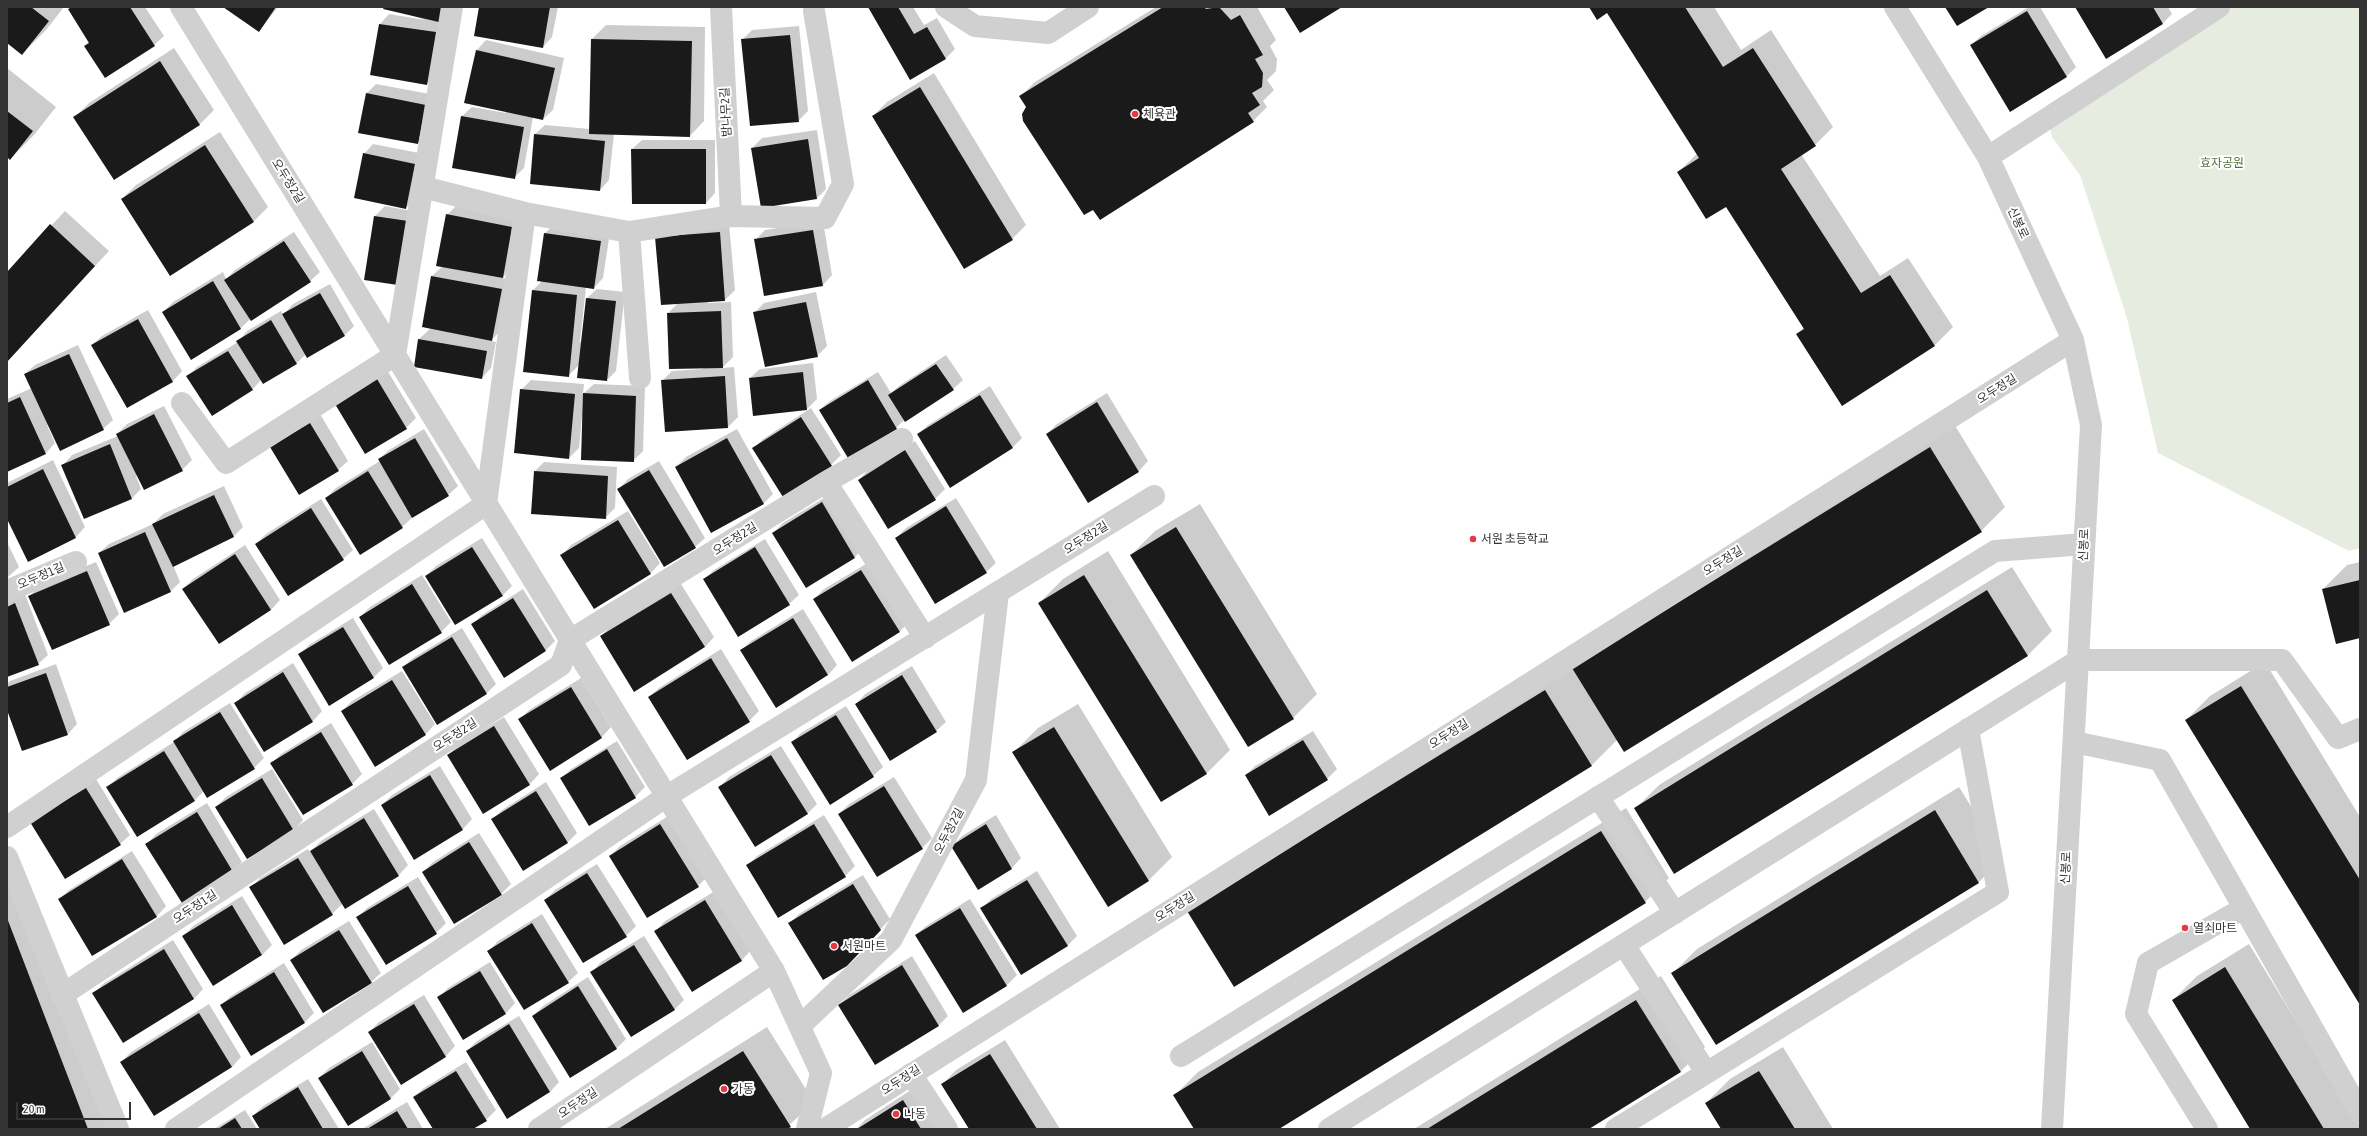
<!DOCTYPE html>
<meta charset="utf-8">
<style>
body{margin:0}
#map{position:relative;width:2367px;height:1136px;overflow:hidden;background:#fff;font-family:"Asap Condensed",sans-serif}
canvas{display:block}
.frame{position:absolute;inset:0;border:8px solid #333;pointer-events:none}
.scale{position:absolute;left:16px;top:1102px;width:115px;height:18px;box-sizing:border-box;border:2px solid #333;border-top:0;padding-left:5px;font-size:12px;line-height:14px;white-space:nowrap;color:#333;-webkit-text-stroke:3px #fff;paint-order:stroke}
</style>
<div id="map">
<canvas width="2367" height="1136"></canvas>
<div class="frame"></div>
<div class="scale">20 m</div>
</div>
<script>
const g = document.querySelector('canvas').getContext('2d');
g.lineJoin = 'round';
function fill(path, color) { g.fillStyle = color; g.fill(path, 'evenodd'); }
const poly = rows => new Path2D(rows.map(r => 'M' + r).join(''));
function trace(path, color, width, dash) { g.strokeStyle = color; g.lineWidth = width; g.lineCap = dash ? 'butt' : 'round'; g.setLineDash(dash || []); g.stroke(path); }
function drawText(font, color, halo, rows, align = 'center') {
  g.font = font + ' "Asap Condensed","Noto Sans KR",sans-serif'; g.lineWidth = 4; g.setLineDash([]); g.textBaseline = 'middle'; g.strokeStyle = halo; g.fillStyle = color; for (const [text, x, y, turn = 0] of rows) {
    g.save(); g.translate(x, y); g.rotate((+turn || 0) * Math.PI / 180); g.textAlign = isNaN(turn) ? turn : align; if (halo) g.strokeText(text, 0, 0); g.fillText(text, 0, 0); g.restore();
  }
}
const green = poly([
 [2211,7,2360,7,2360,548,2349,551,2158,453,2127,318,2080,175,2052,137,2046,106]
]);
const shadow = poly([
 [7,7,64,7,46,30,22,54,7,42],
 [72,7,145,7,164,36,154,45,85,46,89,42,69,10],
 [225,7,278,7,259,31],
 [385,7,453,7,437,74,427,84,372,74,380,24,389,14,425,20],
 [480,7,558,7,552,37,543,47],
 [869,7,913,7,924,25,937,18,955,49,945,59],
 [1156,7,1257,7,1276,40,1270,46,1277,59,1276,71,1267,80,1274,90,1263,101,1267,107,1253,121,1027,107,1021,96,1035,82],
 [1590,7,1714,7,1741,50,1771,30,1833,127,1815,145,1801,154,1880,276,1908,258,1953,327,1935,345,1843,404,1798,334,1804,327,1727,205,1678,172,1698,153,1607,11],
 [2029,7,2040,7,2076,67,2067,76,1971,45,1981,36],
 [2076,7,2168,7,2172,14,2163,23,2106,57],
 [606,25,705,27,704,121,690,136,614,134,609,180,600,190,535,134,545,125,590,129,592,39],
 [799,26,808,111,798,121,742,40,752,30],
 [486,40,564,58,553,110,543,119,533,117,524,168,514,178,462,116,472,107,506,113,477,50],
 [174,48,214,110,200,124,114,179,75,117,89,103],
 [7,68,56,107,34,135,10,159,7,156],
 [934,73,1026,225,1012,239,873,116,887,102],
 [376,84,435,95,428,133,418,143,366,94],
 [817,130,826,189,817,198,752,148,762,138],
 [220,132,268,207,254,221,170,274,122,199,136,185],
 [642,140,715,140,715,193,706,203,632,149],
 [373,144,424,154,415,198,406,208,364,154],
 [457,205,521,218,512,268,502,278,511,279,501,330,491,341,496,342,491,368,482,378,415,366,419,339,431,328,432,276,443,266,447,215],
 [385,206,417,212,365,279,375,216],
 [65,211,109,251,7,361,7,273],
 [823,221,832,275,823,285,755,240,765,230],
 [729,223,735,290,725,300,708,301,708,303,731,302,733,357,722,368,734,367,738,417,728,427,662,381,672,371,703,369,703,367,670,368,668,313,678,303,656,237],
 [555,224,610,232,603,278,594,288,586,287,580,342,582,342,587,298,597,289,625,292,616,371,607,380,580,364,568,376,532,291,542,281,545,233],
 [294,232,320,272,310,281,250,319,241,328,191,358,163,312,173,302,223,272,226,279,235,270],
 [330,284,354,326,344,336,306,354,297,363,263,383,261,380,252,390,188,376,197,367,238,342,247,331,281,311,283,315,293,304],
 [816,292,827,346,817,356,754,313,764,303],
 [148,310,182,371,173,381,127,407,92,345,102,336],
 [78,345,113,420,103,429,47,425,55,443,46,453,7,470,7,399,32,388,25,374,35,365],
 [946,355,963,380,953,389,905,419,896,428,848,457,820,410,830,401,878,372,891,393,899,386],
 [813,363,817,399,807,409,754,415,750,378,760,369],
 [387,370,416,418,406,428,366,452,337,404],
 [531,380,584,384,583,394,594,384,645,386,643,451,633,461,582,416,579,448,569,458,521,390],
 [990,386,1022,438,1012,448,918,434,928,425],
 [1107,393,1148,461,1139,471,1089,501,1047,434,1057,424],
 [164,406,192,460,182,470,136,476,141,489,132,498,63,465,72,455,118,436,117,434,127,424],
 [811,408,841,455,831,465,783,496,754,448,763,439],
 [320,414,348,461,338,470,272,447],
 [1954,424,2005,507,1981,531,1617,740,1592,765,1234,985,1188,911],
 [424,429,458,486,448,495,413,517,402,527,360,553,326,498,336,488,380,461,379,459,389,450],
 [737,429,773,494,764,503,712,532,676,467,686,457],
 [915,441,945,489,935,499,859,480,868,470],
 [53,460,85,527,76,537,29,560,7,516,7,483],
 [659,461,705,538,695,547,619,489,628,479],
 [544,462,617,467,615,508,605,518,535,471],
 [224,486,243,527,233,537,173,565,180,582,170,592,99,553,109,544,153,524,163,514],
 [832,493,864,547,855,557,806,587,773,533,783,523],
 [956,498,996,563,986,572,896,538,906,528],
 [321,499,353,550,343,559,256,544,266,534],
 [1200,504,1317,694,1293,718,1131,555,1155,531],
 [628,511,660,563,651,573,594,608,562,555,571,545],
 [482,538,512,586,502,596,426,576,436,566],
 [765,539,799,595,789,604,704,579,714,570],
 [7,542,19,567,7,578],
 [245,545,280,600,271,610,183,589,193,579],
 [1108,551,1230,750,1206,774,1039,603,1063,579],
 [871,561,909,622,900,631,814,599,824,589],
 [96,562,119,614,109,624,30,596,39,586],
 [2360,562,2360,637,2323,589,2347,565],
 [2012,567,2052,631,2028,655,1674,873,1635,809,1659,785],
 [422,575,451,622,441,632,360,617,370,607],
 [681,584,714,637,705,647,601,636,610,627],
 [523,589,555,641,545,651,472,625,482,615],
 [25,594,48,655,38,664,7,676,7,601],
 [803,609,837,665,828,675,776,706,742,650,751,641],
 [353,618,383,668,374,677,330,705,300,654,309,645],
 [462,628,496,684,486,694,403,667,413,658],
 [721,649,759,711,749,721,649,697,659,688],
 [2265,662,2360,817,2360,1003,2186,720,2210,696],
 [293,663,322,711,313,721,265,750,236,703,245,693],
 [56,664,77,724,68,734,7,707,7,684,10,681],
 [912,666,946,722,936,731,856,704,865,694],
 [402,671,435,724,426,734,375,765,342,711,352,701],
 [581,678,611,727,602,737,550,769,520,719,529,710],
 [230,703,264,758,254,768,204,791,194,801,108,787,117,778,174,742,183,732],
 [1078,704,1172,857,1148,881,1014,752,1038,728],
 [846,706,883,767,873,776,792,742,801,733],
 [504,717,539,774,530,784,483,812,448,755,458,745],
 [331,723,362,774,352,784,271,764,281,754],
 [1313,731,1337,769,1327,779,1246,775,1255,766],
 [617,741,645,787,635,797,590,825,561,779,571,769],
 [781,746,817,804,807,814,720,787,729,777],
 [440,766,472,819,463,829,415,858,382,805,392,795],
 [272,769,303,820,294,830,216,807,226,797],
 [894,777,932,838,922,848,877,876,839,814,849,804],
 [96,779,130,835,120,844,41,812],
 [546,782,577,833,568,842,492,820,502,810],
 [1959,787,2003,858,1979,882,1717,1044,1673,973,1697,949],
 [207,803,242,862,233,871,147,844,156,834],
 [1626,808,1669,878,1645,902,1277,1129,1195,1129,1174,1096,1198,1072],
 [374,809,408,865,399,875,346,907,343,903,332,914,251,888,260,878,308,849,310,852,321,841],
 [670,815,708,876,698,886,610,856,620,846],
 [824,815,855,866,845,876,747,866,757,856],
 [996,815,1021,858,1012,868,979,888,952,846,962,836],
 [479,833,511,884,501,894,423,872,433,862],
 [132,851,166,906,157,916,93,955,59,900,69,890],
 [7,853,113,1129,7,1129],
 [597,864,636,926,626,936,545,900,555,890],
 [1037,871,1077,936,1067,946,982,909,991,899],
 [863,875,890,919,857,955,790,923,799,914],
 [418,877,446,923,436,933,386,964,358,917,367,908],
 [715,891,751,950,742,960,692,990,656,931,665,921],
 [242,896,272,945,262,955,213,984,183,936,193,926],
 [970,899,1017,975,1007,985,963,1012,916,935,926,926],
 [542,914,578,973,568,982,489,951,498,941],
 [349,921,381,973,371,982,291,960,301,950],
 [644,936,684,1000,674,1010,592,972,601,962],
 [173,940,203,989,194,999,123,1041,94,993,103,984],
 [2249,944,2360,1126,2360,1129,2251,1129,2173,1000,2197,976],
 [912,956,948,1016,939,1025,875,1064,839,1005,849,995],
 [490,962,515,1003,506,1013,464,1039,438,998,448,988],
 [284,963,314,1013,305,1022,252,1055,221,1005,231,996],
 [1661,976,1705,1047,1681,1071,1587,1129,1414,1129],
 [588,977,626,1039,616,1049,533,1016,543,1006],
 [424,995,455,1046,446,1056,401,1083,369,1032,379,1022],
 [209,1004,241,1057,232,1067,121,1062,131,1052],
 [519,1016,559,1082,550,1092,467,1051,477,1041],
 [767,1027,814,1102,785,1129,605,1129],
 [1005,1040,1060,1129,970,1129,942,1085,956,1070],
 [372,1042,400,1089,391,1098,348,1125,319,1078,329,1068],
 [1783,1047,1833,1129,1722,1129,1706,1103,1730,1079],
 [466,1062,496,1110,486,1120,472,1129,434,1129,414,1097,424,1088],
 [308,1079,339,1129,261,1129,253,1116,263,1106],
 [917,1086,945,1129,856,1129,865,1120],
 [407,1102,423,1129,362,1129],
 [245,1110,257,1129,214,1129]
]);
const building = poly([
 [7,7,31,7,49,21,22,55,7,43],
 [72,7,130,7,155,46,105,78,84,46,89,43,68,9],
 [223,7,276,7,259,32],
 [384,7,446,7,443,23,383,9],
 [479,7,550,7,543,48,474,36],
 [868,7,898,7,914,34,927,27,946,59,910,80],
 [1163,7,1204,7,1206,9,1219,7,1231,20,1240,15,1263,55,1255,59,1263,73,1262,87,1252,93,1260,105,1248,113,1254,122,1100,220,1093,210,1084,215,1023,121,1022,114,1026,107,1019,96],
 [1284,7,1342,7,1300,33],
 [1589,7,1685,7,1723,67,1753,48,1816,146,1781,169,1861,293,1890,275,1935,346,1842,406,1796,334,1804,329,1726,207,1706,219,1677,172,1699,158,1607,13,1597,20],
 [1945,7,1989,7,1957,26],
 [2075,7,2153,7,2163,24,2106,59],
 [2027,11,2067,77,2010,112,1970,45],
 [379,24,436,32,427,85,370,75],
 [790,35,799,122,750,126,741,39],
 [591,39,692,41,690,137,589,134],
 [476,50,555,68,543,120,464,103],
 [160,61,200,125,114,180,73,117],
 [920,87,1013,240,964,269,872,116],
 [366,93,426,105,418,144,358,133],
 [7,111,33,131,10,160,7,157],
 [461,116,524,127,515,179,452,168],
 [534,134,605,141,600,191,530,184],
 [808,139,817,199,761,208,751,148],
 [205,145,254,222,170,276,121,199],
 [631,149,706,149,706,204,632,204],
 [363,153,415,164,406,209,354,198],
 [446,214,512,227,503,278,436,266],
 [374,216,408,221,398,285,364,280],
 [50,224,95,266,7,362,7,272],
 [813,230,823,286,764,296,754,239],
 [720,232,725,301,661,305,655,237],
 [544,233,601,241,594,289,537,281],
 [284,241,311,282,251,321,224,280],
 [431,276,502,289,492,341,422,327],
 [213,281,241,329,191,360,162,312],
 [532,290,577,295,569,377,523,372],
 [320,293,345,336,307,358,282,314],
 [586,298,616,301,607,381,577,378],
 [806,302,818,357,765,367,753,312],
 [721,311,723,368,669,369,667,313],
 [138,319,173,382,127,408,91,345],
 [271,320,297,364,263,384,236,341],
 [418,339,487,351,482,379,414,367],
 [228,351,253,390,212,416,186,376],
 [69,354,104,430,60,451,24,374],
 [936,364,954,390,905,422,888,395],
 [803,372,807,410,753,416,749,378],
 [725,376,728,428,665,432,661,380],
 [377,379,407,429,365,454,335,404],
 [868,380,897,429,848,458,819,410],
 [520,389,575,394,569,459,514,453],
 [583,393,636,396,634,462,581,460],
 [980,395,1013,448,950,488,917,434],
 [20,397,46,454,7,472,7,403],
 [1097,402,1139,472,1088,503,1046,434],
 [154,414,183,471,144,490,116,434],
 [801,417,832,466,783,497,752,448],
 [310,423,339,471,299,495,270,447],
 [415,438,449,496,412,518,378,459],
 [727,438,764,504,711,533,675,467],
 [110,444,132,499,84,519,61,465],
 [1930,447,1982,532,1624,752,1572,668],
 [905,450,936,500,888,529,858,480],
 [43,469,76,538,28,562,7,519,7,487],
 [649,470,696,548,664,567,617,489],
 [368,471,403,528,360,555,325,498],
 [534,471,608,476,606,519,531,514],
 [214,495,234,537,173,567,152,524],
 [822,502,855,558,806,588,772,533],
 [946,506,987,573,935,604,895,538],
 [311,508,344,560,288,596,255,544],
 [618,520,651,574,594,609,560,555],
 [1176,527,1294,719,1248,747,1130,555],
 [145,532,171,592,124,613,98,553],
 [472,547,503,596,455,625,425,576],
 [755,547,790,605,738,637,703,579],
 [235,554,271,610,219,644,182,589],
 [861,570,900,632,852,662,813,599],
 [87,571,110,625,52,650,28,596],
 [1084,575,1207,774,1161,802,1038,603],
 [2360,580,2360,638,2336,644,2322,589],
 [412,584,442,633,389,665,359,617],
 [1987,590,2028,656,1674,874,1634,808],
 [671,593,705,647,634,692,600,636],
 [513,598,546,651,504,678,471,624],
 [15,603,39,665,7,677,7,607],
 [793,618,828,675,776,708,740,650],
 [343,627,374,678,329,706,298,654],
 [452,637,487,694,437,725,402,667],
 [711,658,750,722,687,760,648,697],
 [283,672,313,722,264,752,234,703],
 [46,673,68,735,22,751,7,710,7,687],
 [902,675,937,732,890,761,855,704],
 [392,680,426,735,375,767,341,711],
 [2241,686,2360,880,2360,1005,2185,720],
 [571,687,602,738,550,771,518,719],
 [1545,690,1592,766,1234,987,1187,911],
 [220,712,255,769,207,798,173,741],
 [836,715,874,777,830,805,791,742],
 [494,726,530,785,483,814,447,755],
 [1054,727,1149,881,1108,907,1012,752],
 [321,732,353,785,303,815,270,763],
 [1303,740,1328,780,1269,816,1245,775],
 [607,749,636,798,589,826,560,778],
 [164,751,195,801,137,837,106,787],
 [771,755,808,814,755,847,718,787],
 [430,775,463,830,414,860,381,805],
 [262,778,294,831,247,859,215,807],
 [884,786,923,849,877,877,838,814],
 [86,788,121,845,65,879,30,822],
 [536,791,568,843,523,871,491,819],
 [1935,810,1979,883,1716,1045,1671,973],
 [197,812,233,872,182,903,145,844],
 [364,818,399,876,345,909,310,851],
 [660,824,699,887,647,918,609,856],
 [814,824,846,877,778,918,746,865],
 [986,824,1012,869,978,890,951,846],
 [1601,831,1646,903,1279,1129,1194,1129,1173,1095],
 [469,842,502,895,454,924,422,872],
 [298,858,333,915,284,945,249,887],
 [122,859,157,917,92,956,58,899],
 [587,873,627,937,583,963,544,900],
 [1027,880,1068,946,1021,975,980,908],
 [853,884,881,930,847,966,823,980,788,923],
 [408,886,437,934,386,965,356,917],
 [705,900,742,961,692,992,654,931],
 [232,905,262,955,213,986,182,936],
 [960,908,1007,986,963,1013,915,935],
 [7,918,88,1129,7,1129],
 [532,923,569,983,524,1010,487,951],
 [339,930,372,983,323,1013,290,960],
 [634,945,675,1010,631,1037,590,972],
 [164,949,194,999,123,1043,92,993],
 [902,965,939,1026,875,1065,838,1005],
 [2225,967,2324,1129,2250,1129,2172,1000],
 [480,971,506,1014,463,1040,437,997],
 [274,972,305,1023,251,1056,220,1005],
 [578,986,617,1049,570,1078,532,1016],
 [1636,1000,1681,1072,1589,1129,1427,1129],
 [414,1004,446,1057,401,1085,368,1032],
 [199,1013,232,1067,154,1116,120,1062],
 [509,1024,550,1092,507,1119,466,1051],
 [362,1051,391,1099,348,1126,318,1078],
 [743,1051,791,1127,787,1129,618,1129],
 [990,1054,1037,1129,969,1129,941,1084],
 [456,1071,487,1121,473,1129,433,1129,413,1097],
 [1759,1071,1795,1129,1721,1129,1705,1103],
 [298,1087,323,1129,260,1129,252,1116],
 [903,1100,921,1129,857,1129],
 [397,1111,408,1129,367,1129],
 [235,1118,242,1129,218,1129]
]);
const service = poly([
 [2074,742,2160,760,2360,1112],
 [1598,797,1675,913],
 [1624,945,1706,1072],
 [1181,1056,1995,551,2084,544],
 [911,1074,947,1129],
 [1329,1129,2079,660,2282,660,2338,738,2360,729],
 [1616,1129,1998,892,1968,729],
 [2207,1129,2136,1014,2148,963,2244,908]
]);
const pedestrian = poly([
 [182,403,226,463,395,355],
 [7,591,76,562]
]);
const minor = poly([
 [181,7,774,971],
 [721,7,731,216],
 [946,7,975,26,1048,33,1088,7],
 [1895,7,1988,157,2073,340,2091,425,2052,1129],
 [1988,157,2219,7],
 [423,187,525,213,629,232,731,216,825,218,843,184,814,11],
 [629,232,640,378],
 [395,355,452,7],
 [826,482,925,638],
 [7,827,486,504,525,213],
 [7,857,118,1129],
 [62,995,561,665,570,640,826,482,902,439],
 [801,1025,891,940,976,780,998,593],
 [176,1129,667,796,1154,496],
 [539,1129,774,971,821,1073,807,1129],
 [825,1129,2073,340]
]);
const markers = [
 [1135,114,4,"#e63946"],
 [1473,539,4,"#e63946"],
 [2185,928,4,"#e63946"],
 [834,946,4,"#e63946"],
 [724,1089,4,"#e63946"],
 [896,1114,4,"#e63946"]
];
const streetNames = [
 ["밤나무2길",726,112,-93],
 ["오두정2길",288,181,58],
 ["신봉로",2018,223,65],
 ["오두정길",1997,389,-32],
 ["오두정2길",1086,538,-32],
 ["오두정2길",735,539,-32],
 ["신봉로",2084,545,-87],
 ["오두정길",1723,561,-32],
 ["오두정1길",41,576,-23],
 ["오두정길",1449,734,-32],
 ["오두정2길",455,735,-33],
 ["오두정2길",949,831,-62],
 ["신봉로",2066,868,-87],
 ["오두정1길",195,907,-33],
 ["오두정길",1175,907,-32],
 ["오두정길",901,1080,-33],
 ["오두정길",578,1103,-34]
];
const poiNames = [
 ["체육관",1143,114],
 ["서원 초등학교",1481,539],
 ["열쇠마트",2193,928],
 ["서원마트",842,946],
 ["가동",732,1089],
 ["나동",904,1114]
];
const parkNames = [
 ["효자공원",2222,163]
];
fill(green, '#e6ecdf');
fill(shadow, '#0003');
fill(building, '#1a1a1a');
trace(service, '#d0d0d0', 22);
trace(pedestrian, '#d0d0d0', 22);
trace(minor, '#d0d0d0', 22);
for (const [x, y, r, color] of markers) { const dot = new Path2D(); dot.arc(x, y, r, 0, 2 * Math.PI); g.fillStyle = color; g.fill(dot); trace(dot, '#fff', 1.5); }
drawText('12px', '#333', '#fff', streetNames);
drawText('12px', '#333', '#fff', poiNames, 'left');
drawText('12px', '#56703f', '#fff', parkNames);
</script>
